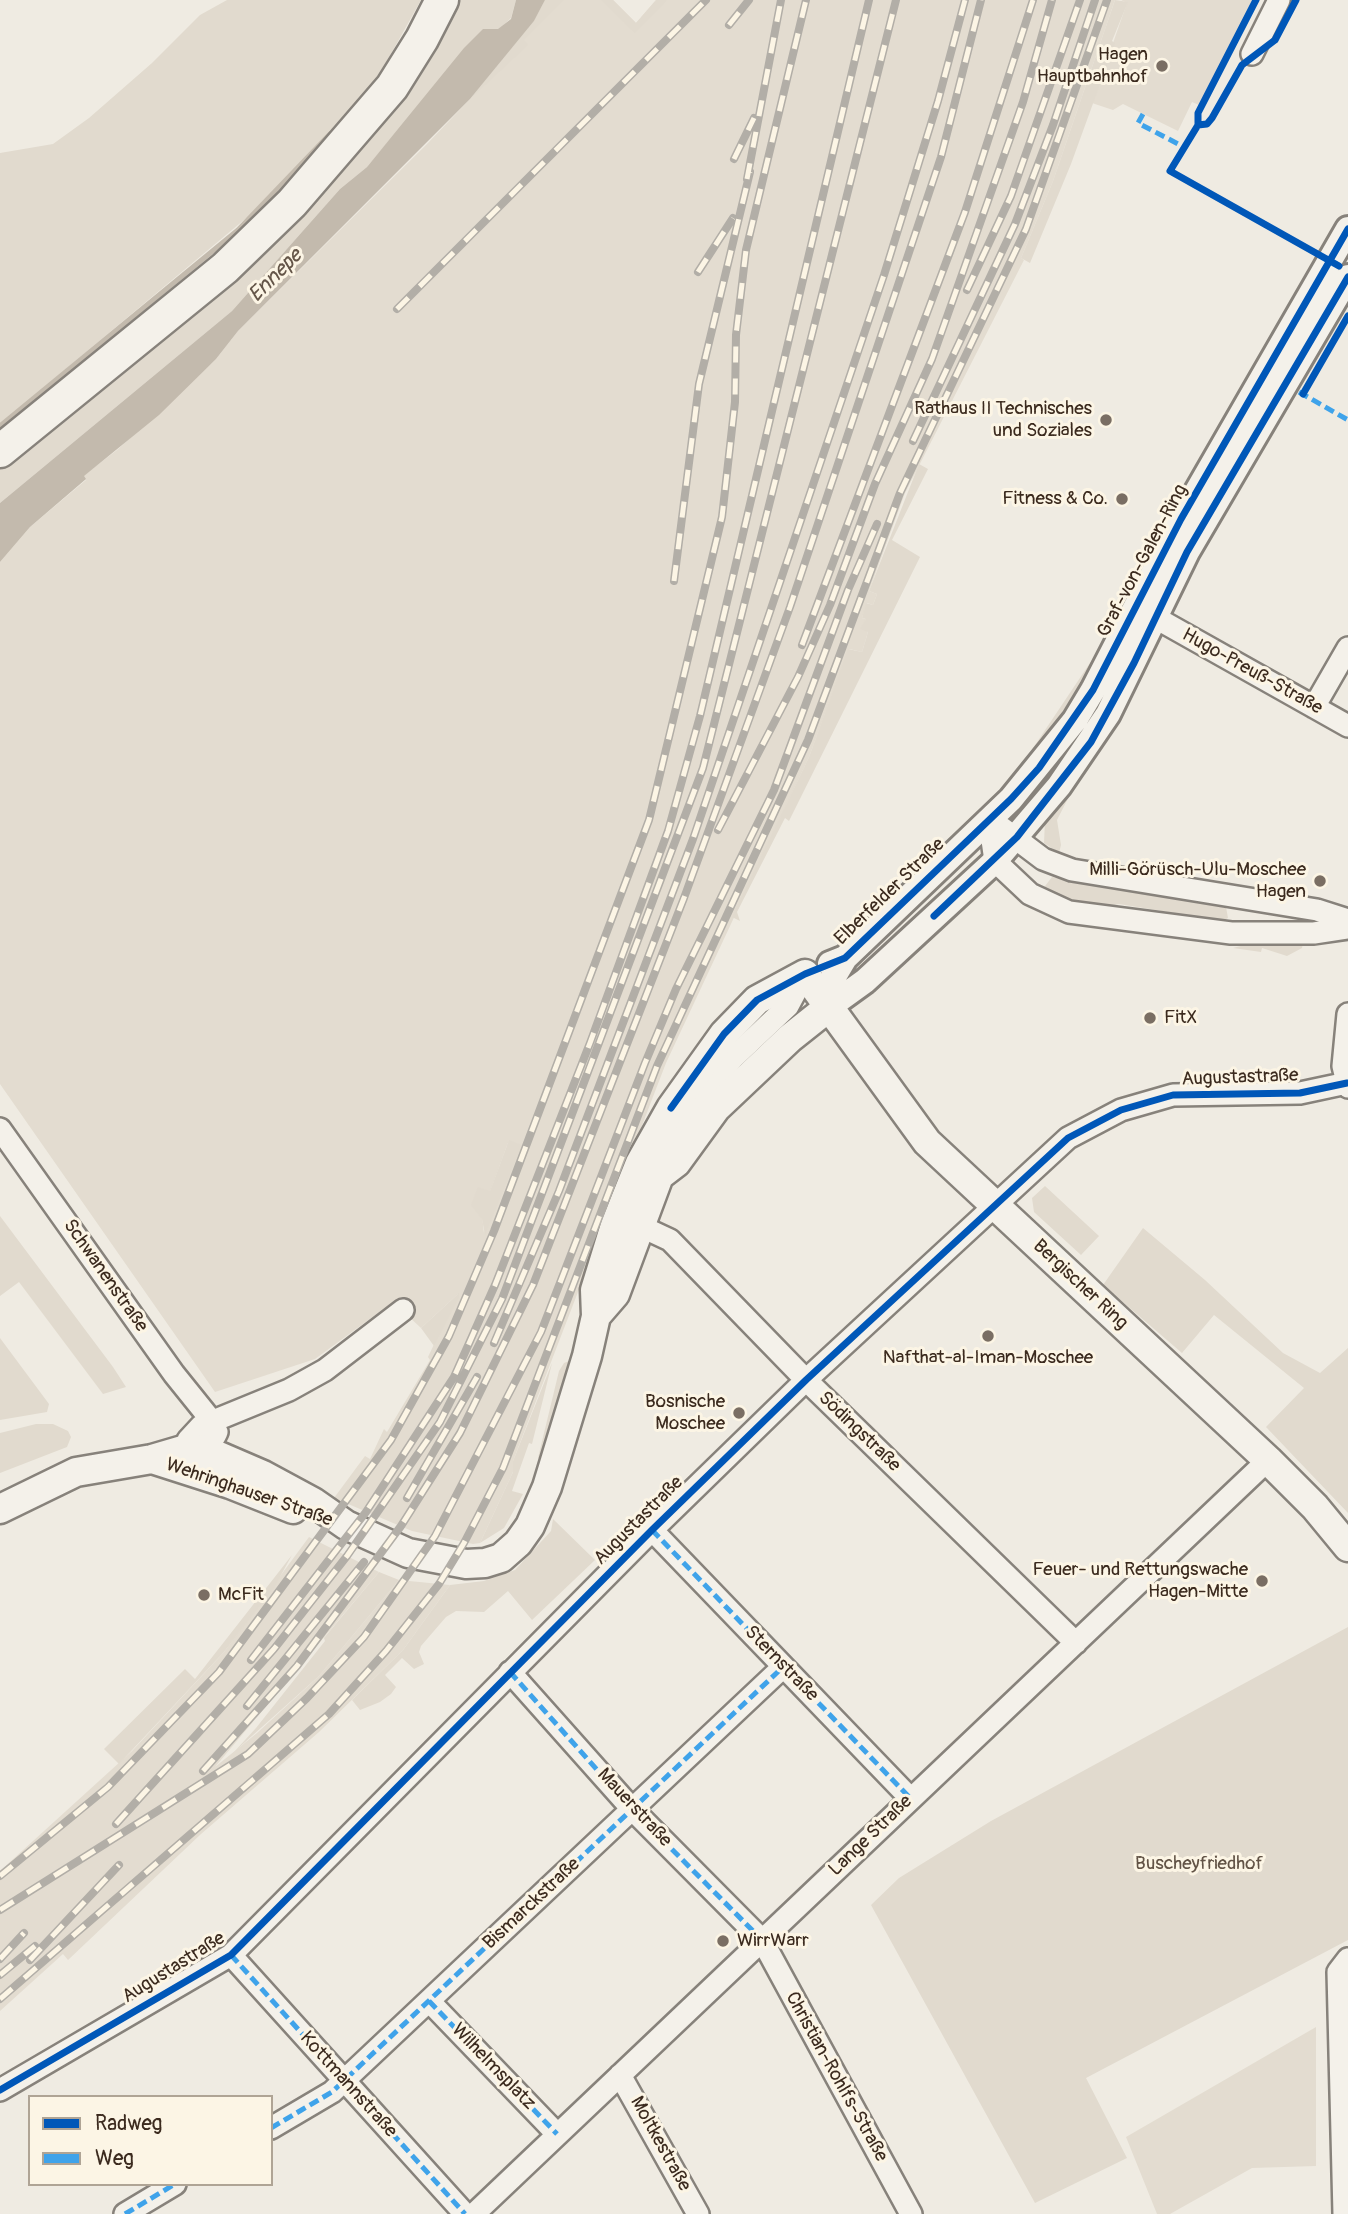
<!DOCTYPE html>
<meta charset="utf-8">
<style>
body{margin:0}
#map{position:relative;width:1348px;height:2214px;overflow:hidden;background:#efebe2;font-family:Pangolin,sans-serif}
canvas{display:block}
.legend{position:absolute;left:28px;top:2095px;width:245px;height:91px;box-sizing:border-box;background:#fcf5e5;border:2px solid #afa495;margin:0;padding:9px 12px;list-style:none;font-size:21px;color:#3b2a1e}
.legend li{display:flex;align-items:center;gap:14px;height:35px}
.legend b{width:35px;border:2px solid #afa495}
</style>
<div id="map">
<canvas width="1348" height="2214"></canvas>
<ul class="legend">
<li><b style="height:9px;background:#0057b8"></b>Radweg</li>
<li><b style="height:9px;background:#3fa3ea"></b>Weg</li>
</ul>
</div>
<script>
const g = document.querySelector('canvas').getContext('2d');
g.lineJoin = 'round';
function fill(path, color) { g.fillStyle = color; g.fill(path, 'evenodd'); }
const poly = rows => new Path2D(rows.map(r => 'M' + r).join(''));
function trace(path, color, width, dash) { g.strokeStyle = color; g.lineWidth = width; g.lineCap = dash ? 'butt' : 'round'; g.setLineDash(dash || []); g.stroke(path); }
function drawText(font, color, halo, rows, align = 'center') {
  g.font = font + ' Pangolin,sans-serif'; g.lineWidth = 6; g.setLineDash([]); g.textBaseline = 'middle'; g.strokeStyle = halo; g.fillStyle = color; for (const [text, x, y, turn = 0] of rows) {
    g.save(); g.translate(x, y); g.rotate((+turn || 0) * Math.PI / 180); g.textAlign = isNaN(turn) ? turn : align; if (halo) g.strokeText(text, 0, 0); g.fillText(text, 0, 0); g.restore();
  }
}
const built = poly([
 [545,0,613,0,636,23,656,0,1115,0,1053,181,1021,258,1024,260,905,493,869,591,877,594,873,605,867,603,862,618,866,619,864,627,868,632,862,652,849,649,809,757,666,1063,513,1461,513,1472,480,1543,473,1544,412,1531,334,1498,365,1456,370,1459,384,1429,387,1432,430,1360,428,1357,458,1294,421,1328,393,1302,315,1359,215,1392,0,1084,0,562,30,527,86,480,83,476,117,450,216,359,238,331,427,144,470,99,534,21],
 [509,1140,484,1233,479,1188,490,1192],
 [1121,0,1253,0,1199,105,1192,102,1178,131,1123,104,1113,110,1092,103,1127,3],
 [309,1537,379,1572,215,1767,257,1733,319,1676,399,1580,450,1585,403,1650,319,1732,201,1834,68,1960,63,1954,0,2011,0,1871,132,1751,224,1652],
 [1316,2027,1316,2166,1252,2168,1170,2214,1157,2214,1126,2137]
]);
const green = poly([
 [227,0,421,0,382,70,361,98,340,124,263,204,0,424,0,153,53,144,89,118,152,63,200,15],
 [457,0,516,0,511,18,423,101,367,167,340,189,232,311,0,503,0,469,273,243,350,162,397,104],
 [545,0,564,0,524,40,528,45,470,99,534,21],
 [601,0,613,0,636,23,656,0,667,0,635,33],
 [1115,0,1128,2,1112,41,1115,43,1071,164,1030,263,1021,258,1053,181],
 [1207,448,1209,450,1095,666,1059,719,1021,766,1104,642,1152,544],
 [919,464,928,469,892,540,920,557,789,821,785,818,737,912,740,921,732,917,809,757,848,649,862,652,868,632,860,629,866,619,862,618,866,603,873,605,877,594,869,591],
 [1085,765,1057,820,1061,845,1059,853,1044,843,1045,820],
 [1052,877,1226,907,1228,918,1223,921,1119,904,1101,908,1073,903,1042,890],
 [1264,940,1303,943,1302,948,1287,956,1262,948,1261,952,1233,948],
 [509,1140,522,1145,485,1235,482,1219,471,1205,478,1187,490,1191],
 [1045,1186,1099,1236,1081,1255,1034,1212,1032,1198],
 [0,1216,113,1367,126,1387,103,1394,19,1282,0,1296],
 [1143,1228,1205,1280,1283,1353,1320,1373,1348,1348,1348,1513,1266,1427,1304,1388,1214,1315,1182,1353,1103,1285],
 [459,1293,459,1297,434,1346,421,1328],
 [0,1338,49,1404,47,1412,0,1420],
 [569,1361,561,1396,542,1460,538,1458,559,1371,564,1363],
 [552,1363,532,1444,529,1443,512,1491,523,1494,504,1528,480,1543,513,1472,513,1461],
 [36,1424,53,1424,68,1431,71,1437,67,1447,0,1473,0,1433],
 [553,1519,595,1560,532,1620,508,1591,484,1612,456,1611,446,1617,421,1646,419,1652,424,1664,414,1669,402,1658,385,1675,396,1687,391,1694,380,1702,360,1710,352,1700,403,1650,450,1585,484,1581,515,1570,551,1531],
 [292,1555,275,1586,224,1652,119,1764,104,1749,185,1669,195,1679],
 [379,1572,399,1580,319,1676,234,1752,256,1728,325,1641,324,1638],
 [1348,1627,1348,1940,1086,2078,1127,2158,1035,2203,871,1905,899,1878,991,1821]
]);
const water = poly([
 [516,0,545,0,534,21,470,99,238,331,216,359,159,415,84,476,86,479,30,527,0,562,0,503,232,311,340,189,367,167,464,48,483,29,498,29,511,19]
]);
const stream = poly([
 [0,426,238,230,330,134]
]);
const minor = poly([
 [1252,54,1279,0],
 [1156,618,1348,726],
 [1314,707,1348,648],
 [989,819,995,861,1030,894,1069,912,1231,933,1314,933,1348,928],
 [1002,828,1043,859,1072,870,1317,910,1348,920],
 [1348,1014,1343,1066,1348,1087],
 [0,1129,174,1374,211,1420,217,1432,215,1436,196,1459],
 [659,1171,659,1158,678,1125,733,1058,788,1006,805,974],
 [640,1226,670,1240,806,1380,1076,1643],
 [184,1463,188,1440,201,1426,289,1390,325,1370,403,1310],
 [652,1530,910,1798],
 [510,1672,632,1809,762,1940,911,2214],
 [231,1955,465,2214],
 [429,2001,557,2134],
 [620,2075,698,2214],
 [0,2090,231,1955,652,1530,806,1380,1068,1138,1121,1110,1173,1095,1300,1093,1347,1083],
 [271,2128,332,2092,783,1667],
 [125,2214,175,2184],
 [474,2214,1268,1460],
 [1344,2214,1338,1972,1348,1959]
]);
const tertiary = poly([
 [845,958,826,990,829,1007,865,981,995,861,1059,786,1108,714,1187,552,1348,277],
 [830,964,845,958,1011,799,1075,720,1093,690,1181,519,1348,229]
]);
const secondary = poly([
 [596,1316,615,1294,659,1176,676,1163,716,1108,790,1038,829,1007],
 [152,1459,230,1484,293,1509],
 [0,1509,76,1472,152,1459,186,1449,205,1450,263,1475,313,1502,346,1525,408,1553,466,1564,485,1563,501,1558,518,1543,530,1526,547,1487,587,1356,596,1316,595,1290,615,1225,640,1163,671,1108,724,1034,757,1000,805,974,927,1142,1268,1460,1315,1507,1348,1547]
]);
const primary = poly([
 [0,451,225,268,292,203,392,87,422,39,442,0]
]);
const rail = poly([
 [729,25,749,0],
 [734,159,754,118],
 [747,179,781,0],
 [698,272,733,218],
 [967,290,1011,196,1080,0],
 [397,309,706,0],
 [913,441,1015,224,1053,125,1095,0],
 [674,581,699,384,750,172],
 [802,645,965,212,1033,0],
 [718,830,798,677,830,605,875,484,932,359,1023,102,1052,0],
 [494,1343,559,1191,693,839,884,275,938,101,965,0],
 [407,1498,477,1377],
 [251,1660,366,1512,454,1377,495,1285,590,1043,668,831,700,716,869,0],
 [247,1706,364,1562],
 [203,1771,297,1666,401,1526,460,1433,533,1285,684,898,790,607,941,157,981,0],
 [116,1824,274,1649,347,1556,440,1422,502,1299,703,768,896,0],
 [0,1876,108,1787,219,1672,391,1440,449,1336,494,1231,649,820,722,517,735,402,736,335,746,250,806,0],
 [0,1910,248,1754,307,1698,364,1637,435,1536,541,1332,645,1063,676,989,774,790,848,590,877,524],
 [0,1959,24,1933],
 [30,1960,119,1865],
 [0,1975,35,1946],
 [0,1999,329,1714,386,1651,439,1584,464,1543,503,1468,657,1066,808,740,900,493,1026,229,1107,0]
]);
const quiet = poly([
 [1143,114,1138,123,1184,147],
 [1299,392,1348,420],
 [652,1530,910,1798],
 [510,1672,632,1809,762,1940],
 [231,1955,465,2214],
 [429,2001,557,2134],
 [271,2128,332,2092,783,1667],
 [125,2214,175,2184]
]);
const cycleway = poly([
 [1296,0,1275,40,1242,65,1212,118,1207,124,1198,125,1170,171,1339,266],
 [1198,125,1198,113,1256,0],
 [1303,394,1348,316],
 [934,916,1017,837,1091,742,1134,663,1187,552,1348,277],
 [671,1108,724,1034,757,1000,805,974,845,958,1011,799,1039,768,1093,690,1181,519,1348,229],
 [0,2090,231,1955,652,1530,806,1380,1068,1138,1121,1110,1173,1095,1300,1093,1347,1083]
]);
const markers = [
 [1162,66,7,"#7a6e63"],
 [1106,420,7,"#7a6e63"],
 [1122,499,7,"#7a6e63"],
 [1320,881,7,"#7a6e63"],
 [1150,1018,7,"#7a6e63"],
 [988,1336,7,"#7a6e63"],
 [739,1413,7,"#7a6e63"],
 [1262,1581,7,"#7a6e63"],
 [204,1595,7,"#7a6e63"],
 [723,1941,7,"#7a6e63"]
];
const poiNames = [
 ["Hagen",1148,55],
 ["Hauptbahnhof",1148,77],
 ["Rathaus II Technisches",1092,409],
 ["und Soziales",1092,431],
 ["Fitness & Co.",1108,499],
 ["Milli-Görüsch-Ulu-Moschee",1306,870],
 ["Hagen",1306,892],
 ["FitX",1164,1018,"left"],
 ["Nafthat-al-Iman-Moschee",988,1358,"center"],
 ["Bosnische",725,1402],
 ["Moschee",725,1424],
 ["Feuer- und Rettungswache",1248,1570],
 ["Hagen-Mitte",1248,1592],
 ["McFit",218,1595,"left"],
 ["WirrWarr",737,1941,"left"]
];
const streetNames = [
 ["Graf-von-Galen-Ring",1143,561,-62],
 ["Hugo-Preuß-Straße",1252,672,29],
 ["Elberfelder Straße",890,892,-44],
 ["Augustastraße",1240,1078,-2],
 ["Schwanenstraße",105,1276,55],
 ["Bergischer Ring",1080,1285,43],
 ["Södingstraße",859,1432,44],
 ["Wehringhauser Straße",249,1493,19],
 ["Augustastraße",639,1521,-45],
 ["Sternstraße",781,1664,46],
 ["Mauerstraße",634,1808,47],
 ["Lange Straße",871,1836,-44],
 ["Bismarckstraße",532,1904,-43],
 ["Augustastraße",174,1968,-32],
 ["Wilhelmsplatz",493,2067,46],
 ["Christian-Rohlfs-Straße",836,2077,61],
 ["Kottmannstraße",348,2085,48],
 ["Moltkestraße",660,2144,61]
];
const parkNames = [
 ["Buscheyfriedhof",1199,1864]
];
const waterNames = [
 ["Ennepe",276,276,-45]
];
fill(built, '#e3dcd0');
fill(green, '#e1dace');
fill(water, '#c3baad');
trace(stream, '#c3baad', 5);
trace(minor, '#87827b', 26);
trace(tertiary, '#87827b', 30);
trace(secondary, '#87827b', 33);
trace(primary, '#87827b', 37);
trace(minor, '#f4f1ea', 21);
trace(tertiary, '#f4f1ea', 24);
trace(secondary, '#f4f1ea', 28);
trace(primary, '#f4f1ea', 32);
trace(rail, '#b2aea7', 8);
trace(rail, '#fcf5e5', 5, [16]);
trace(quiet, '#3fa3ea', 5, [10, 5]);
trace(cycleway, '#0057b8', 7);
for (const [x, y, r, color] of markers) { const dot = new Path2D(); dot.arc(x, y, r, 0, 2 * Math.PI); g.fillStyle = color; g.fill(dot); trace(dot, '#fcf5e5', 2.5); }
drawText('19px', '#3b2a1e', '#fcf5e5', poiNames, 'right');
drawText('19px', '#3b2a1e', '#fcf5e5', streetNames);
drawText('19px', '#625346', '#fcf5e5', parkNames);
drawText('italic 21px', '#645548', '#fcf5e5', waterNames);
</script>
